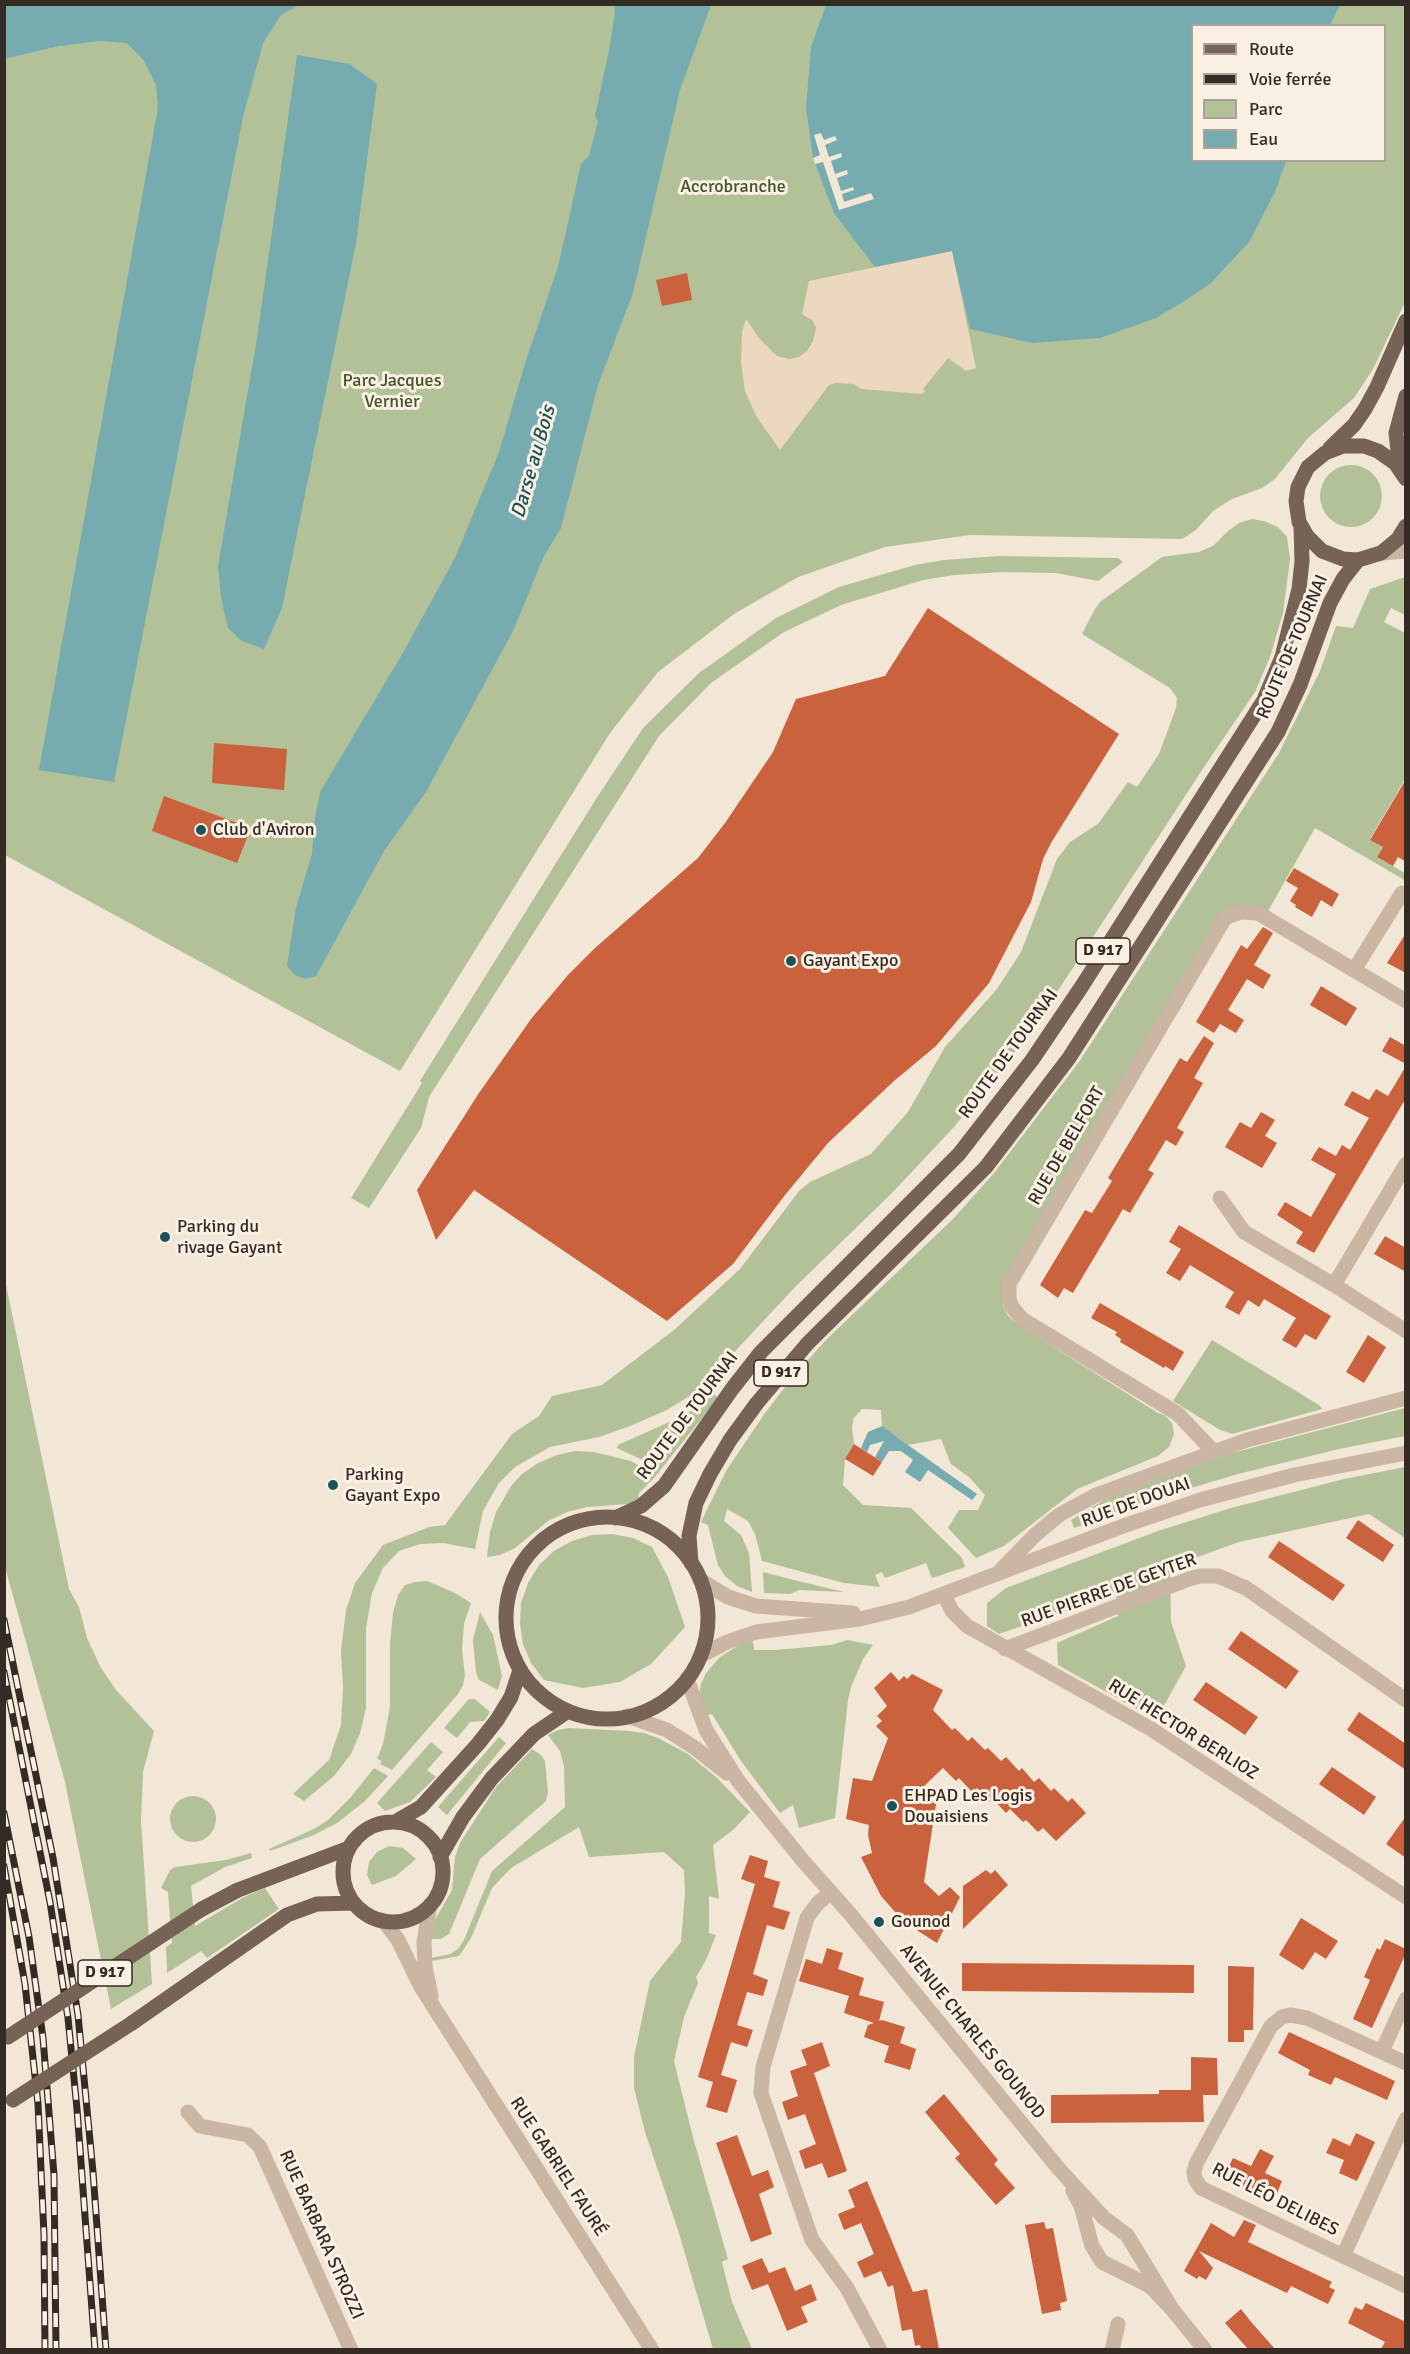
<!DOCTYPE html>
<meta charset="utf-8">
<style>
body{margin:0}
#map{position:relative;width:1410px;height:2354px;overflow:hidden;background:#f2e6d7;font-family:Signika,sans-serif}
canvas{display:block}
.frame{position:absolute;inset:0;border:6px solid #352b25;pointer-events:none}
.legend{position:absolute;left:1191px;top:24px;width:195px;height:138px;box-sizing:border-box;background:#faf0e4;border:2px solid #aba198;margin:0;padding:8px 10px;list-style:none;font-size:18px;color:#352b25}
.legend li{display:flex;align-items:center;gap:12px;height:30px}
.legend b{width:30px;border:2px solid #aba198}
</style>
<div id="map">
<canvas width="1410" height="2354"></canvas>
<div class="frame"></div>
<ul class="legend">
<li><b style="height:8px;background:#776256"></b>Route</li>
<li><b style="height:8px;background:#352b25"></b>Voie ferrée</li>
<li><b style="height:16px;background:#b2c197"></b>Parc</li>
<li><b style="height:16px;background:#76acb0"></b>Eau</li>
</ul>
</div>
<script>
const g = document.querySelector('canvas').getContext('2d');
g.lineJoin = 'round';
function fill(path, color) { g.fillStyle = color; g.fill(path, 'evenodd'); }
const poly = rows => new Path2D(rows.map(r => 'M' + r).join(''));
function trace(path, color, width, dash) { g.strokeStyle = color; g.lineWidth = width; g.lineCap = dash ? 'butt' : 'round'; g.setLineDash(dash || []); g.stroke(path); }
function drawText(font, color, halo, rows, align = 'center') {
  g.font = font + ' Signika,sans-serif'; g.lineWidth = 6; g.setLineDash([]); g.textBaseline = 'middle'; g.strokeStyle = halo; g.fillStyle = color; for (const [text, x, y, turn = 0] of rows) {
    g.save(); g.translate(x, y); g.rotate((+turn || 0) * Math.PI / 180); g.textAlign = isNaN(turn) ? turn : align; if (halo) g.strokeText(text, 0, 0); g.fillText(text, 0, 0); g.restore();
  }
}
const green = poly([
 [280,4,1405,5,1405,302,1373,369,1354,398,1308,438,1275,479,1262,488,1232,499,1213,511,1196,530,1182,539,970,535,885,547,798,577,734,614,658,672,610,733,400,1071,5,855,4,59,56,47,100,41],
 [1192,26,1384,26,1384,160,1192,160],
 '1320 496a31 31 0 1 1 62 0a31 31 0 1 1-62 0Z',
 [1252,519,1264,521,1278,527,1287,537,1290,559,1283,613,1270,657,1255,692,1204,767,1031,1032,954,1127,892,1193,796,1286,699,1390,667,1410,630,1426,599,1437,550,1447,515,1467,499,1483,483,1511,475,1549,443,1543,420,1544,399,1551,383,1568,372,1593,366,1628,366,1708,360,1733,351,1754,334,1776,304,1801,293,1794,329,1760,341,1725,343,1687,341,1651,346,1610,355,1583,383,1545,429,1527,445,1525,512,1434,539,1416,552,1396,602,1385,674,1330,740,1269,799,1191,810,1182,871,1154,908,1112,945,1047,997,989,1021,952,1057,859,1070,842,1098,824,1128,782,1137,787,1159,754,1176,708,1177,698,1170,688,1082,634,1095,609,1100,602,1162,557,1199,552,1213,546,1227,532,1239,523],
 [999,556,1118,558,1123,562,1098,581,1056,573,1004,572,954,575,923,580,841,605,784,632,711,683,659,736,429,1097,421,1128,369,1208,351,1198,422,1083,420,1081,596,799,643,728,699,673,776,618,839,587,915,565,944,560],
 [1405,577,1405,615,1391,608,1384,622,1405,633,1405,779,1370,839,1383,847,1377,857,1405,873,1405,884,1403,879,1315,828,1268,911,1230,909,1002,1295,1003,1306,1008,1316,1017,1324,1158,1413,1164,1415,1172,1423,1174,1434,1169,1447,1158,1456,1077,1489,1004,1546,976,1558,948,1528,959,1510,978,1510,985,1495,970,1478,951,1464,941,1439,908,1445,882,1426,881,1410,862,1409,854,1418,852,1427,854,1444,845,1459,843,1485,863,1505,911,1508,962,1558,965,1567,932,1578,926,1563,885,1578,882,1572,875,1575,880,1587,844,1583,762,1561,755,1534,748,1521,727,1509,724,1521,741,1535,749,1553,752,1592,737,1586,725,1576,718,1565,708,1525,701,1522,726,1471,765,1413,795,1374,829,1337,953,1219,994,1173,1079,1062,1279,753,1320,671,1336,626,1353,628,1370,589],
 [4,1275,69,1589,79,1607,87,1638,101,1668,116,1690,154,1731,143,1772,141,1821,152,1984,111,2009,65,1782,5,1567],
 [1212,1340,1319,1405,1322,1409,1232,1434,1220,1430,1173,1401],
 [714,1394,718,1398,654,1478,639,1493,638,1500,628,1504,587,1507,567,1512,548,1521,515,1548,500,1555,487,1557,490,1532,496,1512,511,1486,522,1474,538,1463,557,1455,575,1451,593,1452,615,1457,631,1461,647,1470,651,1464,617,1448,618,1445,685,1415],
 [1405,1408,1405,1436,1339,1449,1238,1474,1151,1500,1074,1528,1071,1520,1107,1498,1232,1453],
 [1405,1467,1405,1538,1369,1514,1239,1542,1170,1567,1171,1622,1186,1666,1156,1720,1058,1665,1057,1643,1118,1616,1116,1593,999,1634,987,1626,987,1603,1006,1588,1158,1531,1231,1508,1344,1479],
 [612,1534,633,1538,652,1547,668,1577,685,1627,651,1664,620,1682,583,1688,544,1680,531,1663,523,1644,520,1624,521,1603,528,1583,539,1565,554,1551,572,1541,592,1535],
 [763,1572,798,1581,844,1592,799,1590,790,1594,764,1593],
 [427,1581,455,1593,471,1603,464,1624,462,1650,465,1676,463,1685,458,1694,392,1770,380,1764,382,1761,377,1759,383,1744,390,1707,390,1643,393,1613,398,1595,405,1585,415,1582],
 [480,1612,493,1635,502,1676,498,1690,479,1680,476,1672,473,1640],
 [848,1640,873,1645,863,1659,851,1687,848,1700,835,1818,799,1828,793,1805,780,1813,741,1761,712,1714,705,1716,699,1697,701,1684,706,1673,720,1657,739,1645,753,1641,754,1650,775,1650,831,1645],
 [469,1699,475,1699,490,1712,484,1721,470,1722,457,1738,444,1728],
 [569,1728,629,1731,644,1733,658,1738,688,1754,717,1778,750,1812,733,1830,713,1845,719,1899,709,1896,709,1933,716,1935,706,1960,696,1977,698,1983,684,2017,674,2061,694,2141,728,2259,722,2262,732,2302,752,2349,713,2349,678,2230,645,2132,634,2088,634,2057,650,1981,681,1942,685,1893,684,1870,664,1852,589,1857,579,1827,511,1868,492,1888,471,1938,459,1956,431,1961,431,1958,450,1954,458,1949,464,1940,492,1871,565,1807,564,1766,560,1751,548,1735,558,1730],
 [499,1737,506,1743,447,1815,438,1807],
 [431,1742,443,1752,427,1770,436,1777,410,1802,385,1811,377,1803],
 [532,1749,541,1755,545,1761,548,1792,546,1801,480,1859,449,1934,441,1939,431,1939,435,1920,452,1890,455,1857,460,1843,496,1787],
 [374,1768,388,1776,365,1801,337,1823,314,1835,270,1851,269,1849,314,1829,328,1820,351,1797],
 '170 1819a23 23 0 1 1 46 0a23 23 0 1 1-46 0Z',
 [389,1846,403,1848,416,1859,396,1876,372,1885,367,1875,369,1862,377,1852],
 [251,1853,252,1858,225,1867,191,1886,195,1926,244,1897,265,1888,279,1909,207,1958,201,1951,167,1973,166,1947,172,1943,168,1892,161,1888,170,1870,175,1867,226,1860]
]);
const plaza = poly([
 [952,251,976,368,966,371,948,358,923,389,925,391,922,394,861,389,854,384,835,383,829,385,780,450,756,416,745,391,741,363,742,332,746,319,759,338,777,356,790,359,799,357,807,351,813,341,816,328,813,321,802,314,809,281]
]);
const water = poly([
 [4,5,299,5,281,15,263,43,243,117,114,782,39,770,158,108,156,85,144,61,127,43,100,41,56,47,5,59],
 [614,5,711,5,680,90,633,293,598,385,561,528,544,556,513,631,426,792,384,851,316,976,305,979,295,975,287,966,296,907,312,854,314,824,320,792,404,651,455,558,499,452,526,360,558,267,581,164,589,156,598,122,595,116,610,45,615,12],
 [826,5,1340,5,1330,25,1192,26,1192,160,1286,161,1275,192,1249,242,1210,284,1184,301,1156,318,1100,338,1032,343,970,329,952,251,875,267,834,213,813,158,806,108,811,47],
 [297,55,350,64,377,84,356,243,282,608,264,649,242,641,228,628,221,598,218,566,257,338],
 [882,1426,908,1445,977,1494,972,1500,928,1470,920,1482,905,1472,913,1460,901,1451,889,1451,882,1462,875,1457,884,1441,870,1445,867,1452,861,1448,868,1432]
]);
const pier = poly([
 [821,133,824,140,835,136,837,140,825,145,829,157,841,153,842,157,831,161,835,174,847,170,848,174,837,178,841,191,853,187,854,190,842,194,844,202,871,193,874,199,839,210,823,162,815,164,813,158,820,155,814,135]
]);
const building = poly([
 [687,273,692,300,662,306,656,280],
 [928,608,1119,734,1051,843,1043,859,1031,902,989,983,936,1046,894,1081,828,1143,785,1195,733,1264,667,1321,474,1190,436,1240,417,1190,479,1093,531,1019,568,975,595,948,698,858,725,823,773,752,796,699,885,676],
 [214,743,287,749,284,790,212,783],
 [1406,779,1406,862,1398,857,1393,866,1377,857,1383,847,1370,840],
 [164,796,251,828,237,863,152,831],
 [1294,868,1339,894,1332,907,1321,900,1312,917,1295,907,1296,905,1290,901,1298,888,1286,881],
 [1263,927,1273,933,1254,965,1271,975,1263,989,1247,979,1228,1010,1244,1020,1236,1033,1220,1024,1214,1033,1196,1022,1241,945,1247,949],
 [1406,933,1406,973,1387,963],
 [1321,986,1357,1008,1346,1026,1310,1005],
 [1204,1036,1214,1043,1194,1078,1203,1083,1177,1128,1184,1132,1176,1146,1166,1140,1148,1170,1154,1173,1130,1213,1123,1209,1073,1293,1064,1288,1058,1298,1040,1285,1085,1210,1092,1213,1112,1181,1108,1178,1180,1058,1187,1062],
 [1390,1037,1406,1046,1406,1064,1382,1051],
 [1406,1066,1406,1098,1314,1253,1296,1243,1303,1232,1277,1215,1285,1202,1311,1217,1336,1174,1311,1160,1315,1153,1319,1147,1336,1156,1342,1145,1350,1150,1369,1118,1344,1105,1352,1091,1369,1100,1376,1089,1388,1096],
 [1261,1112,1275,1120,1265,1136,1277,1143,1262,1168,1225,1147,1240,1122,1251,1128],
 [1179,1225,1331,1316,1316,1340,1305,1334,1296,1348,1282,1340,1296,1318,1264,1299,1259,1307,1248,1300,1239,1315,1225,1307,1234,1292,1190,1265,1180,1281,1166,1273,1181,1249,1169,1242],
 [1385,1236,1406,1248,1406,1272,1374,1254],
 [1100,1303,1184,1352,1173,1371,1165,1366,1164,1368,1120,1342,1121,1339,1115,1335,1117,1332,1091,1318],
 [1368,1335,1386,1347,1364,1383,1346,1372],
 [854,1444,882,1462,873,1476,845,1459],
 [1358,1520,1394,1545,1383,1562,1346,1538],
 [1279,1541,1345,1585,1333,1601,1268,1557],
 [1241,1631,1299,1671,1286,1689,1228,1649],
 [891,1672,899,1681,904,1676,907,1679,912,1674,943,1690,933,1710,952,1730,955,1728,968,1741,972,1737,985,1750,988,1748,1001,1761,1006,1757,1019,1771,1022,1768,1034,1782,1039,1778,1051,1791,1054,1788,1068,1802,1072,1798,1086,1813,1056,1841,1043,1828,1038,1832,1026,1820,1023,1822,1010,1809,1006,1813,993,1799,990,1802,977,1788,972,1792,959,1778,956,1781,943,1768,921,1789,936,1804,924,1882,939,1896,950,1887,960,1897,937,1943,904,1922,881,1896,861,1857,872,1853,868,1835,869,1825,846,1819,853,1778,872,1781,888,1738,876,1726,882,1721,877,1716,887,1706,874,1688],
 [1206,1682,1258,1717,1245,1735,1193,1700],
 [1359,1712,1406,1744,1406,1770,1347,1730],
 [1332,1767,1376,1797,1364,1815,1319,1784],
 [1406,1816,1406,1858,1386,1844],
 [750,1855,768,1861,764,1877,780,1882,773,1907,790,1912,784,1930,767,1925,753,1974,768,1980,763,1996,747,1992,737,2025,753,2030,747,2047,731,2042,721,2075,737,2080,727,2113,706,2107,713,2082,698,2077,755,1884,741,1879],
 [986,1870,991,1874,995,1870,1008,1885,963,1929,963,1886],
 [1301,1918,1338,1941,1326,1959,1315,1952,1303,1970,1279,1955],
 [1385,1939,1406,1949,1406,1953,1372,2028,1353,2019,1370,1980,1364,1977,1377,1948,1380,1950],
 [827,1948,843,1953,838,1969,864,1978,859,1995,884,2002,879,2021,882,2020,905,2027,900,2043,916,2049,910,2070,884,2062,889,2046,864,2037,868,2025,874,2023,844,2013,849,1996,799,1981,806,1959,822,1964],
 [962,1963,1194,1965,1194,1993,962,1991],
 [1228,1966,1254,1967,1253,2030,1244,2030,1244,2042,1228,2042],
 [1289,2032,1395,2081,1387,2100,1335,2077,1331,2085,1308,2075,1310,2070,1278,2053],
 [822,2042,830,2066,814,2073,847,2171,828,2178,822,2163,805,2169,799,2151,816,2144,805,2114,788,2120,782,2102,798,2096,790,2071,807,2065,801,2050],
 [1191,2057,1217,2058,1218,2095,1203,2095,1204,2122,1051,2123,1051,2095,1159,2094,1159,2090,1191,2090],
 [944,2094,998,2160,994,2164,1015,2188,996,2205,955,2158,960,2154,925,2112],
 [1356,2133,1375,2142,1357,2181,1339,2173,1344,2160,1326,2153,1333,2138,1350,2146],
 [737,2135,752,2176,768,2170,774,2187,759,2194,772,2234,751,2242,716,2143],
 [1260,2149,1274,2156,1265,2173,1282,2181,1274,2201,1224,2177,1233,2158,1251,2166],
 [867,2181,913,2292,927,2289,939,2349,921,2349,920,2345,915,2346,912,2329,902,2331,893,2285,888,2287,881,2271,864,2278,857,2262,874,2254,861,2223,844,2230,838,2214,855,2207,848,2190],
 [1244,2220,1256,2225,1248,2242,1332,2282,1329,2287,1335,2290,1328,2304,1291,2286,1287,2293,1199,2251,1213,2268,1206,2280,1199,2276,1197,2279,1184,2271,1211,2223,1234,2237],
 [1044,2222,1046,2229,1053,2228,1067,2301,1060,2303,1061,2310,1042,2314,1025,2225],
 [762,2258,769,2273,785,2267,795,2291,811,2284,817,2300,801,2307,808,2322,787,2331,768,2284,752,2290,742,2266],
 [1366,2303,1406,2322,1406,2349,1381,2349,1385,2342,1348,2323,1355,2307,1362,2310],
 [1241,2309,1252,2323,1275,2349,1248,2349,1225,2323]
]);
const minor = poly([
 [1381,553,1406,551],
 [1354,970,1402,893],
 [1406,1164,1334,1285,1406,1331],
 [1220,1198,1244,1232,1334,1285],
 [1214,1452,1178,1414,1022,1319,1012,1307,1009,1299,1009,1284,1225,918,1241,912,1258,913,1406,1001],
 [997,1574,1035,1535,1059,1515,1096,1495,1247,1440,1406,1398],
 [944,1595,952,1611,967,1626,1151,1729,1406,1897],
 [1005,1649,1189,1579,1200,1576,1218,1576,1246,1588,1406,1700],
 [687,1679,706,1730,739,1782,804,1862,851,1915,1059,2169,1104,2218,1127,2235,1172,2309],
 [627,1716,667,1730,695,1748,727,1773],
 [831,1892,817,1904,807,1918,763,2067,761,2093,812,2240,847,2288,880,2350],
 [430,1905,424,1942,425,1966,431,1996],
 [383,1920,398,1940,421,1987,652,2350],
 [1382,2051,1406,1999],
 [1406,2063,1307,2018,1290,2015,1282,2017,1271,2026,1196,2164,1194,2172,1195,2179,1201,2188,1406,2286],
 [188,2112,200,2126,248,2135,260,2147,351,2350],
 [1073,2191,1081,2206,1092,2246,1102,2262,1150,2286,1172,2309,1205,2350],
 [1343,2256,1406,2119],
 [1112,2350,1118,2324]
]);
const tertiary = poly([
 [700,1580,728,1597,756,1606,853,1613],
 [700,1656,727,1642,756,1632,860,1619,909,1607,1126,1525,1200,1500,1294,1475,1406,1453]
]);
const primary = poly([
 [1330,448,1354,425,1365,409,1377,387,1406,321],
 [1400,469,1396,433,1406,396],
 [1406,479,1395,463,1378,451,1364,446,1343,446,1325,453,1308,467,1298,487,1296,501,1299,522,1307,536,1322,551,1343,559,1358,560,1381,553,1398,539,1406,526],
 '506 1618a101 101 0 1 1 202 0a101 101 0 1 1-202 0Z',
 [615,1518,641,1506,664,1486,732,1389,761,1352,959,1154,1032,1060,1082,986,1264,700,1282,657,1299,589,1302,561,1301,527],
 [691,1563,689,1536,696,1503,710,1474,730,1440,757,1403,808,1343,986,1167,1069,1058,1278,732,1300,685,1330,603,1343,579,1358,560],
 [395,1822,421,1807,478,1744,497,1720,511,1697,520,1670],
 '343 1872a50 50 0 1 1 100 0a50 50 0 1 1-100 0Z',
 [440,1857,463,1817,492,1778,534,1734,568,1711],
 [202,1909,238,1890,349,1848],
 [132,2023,287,1915,317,1904,354,1903]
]);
const rail = poly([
 [4,1620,53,1858,78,2015,93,2172,106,2350],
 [4,1672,50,1902,68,2018,77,2109,95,2350],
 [4,1813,29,1937,43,2038,54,2175,56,2350],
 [4,1866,25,1984,38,2104,44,2235,45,2350]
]);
const primaryBridge = poly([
 [8,2037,202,1909],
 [13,2100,132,2023]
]);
const markers = [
 [201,830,6,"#1a5257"],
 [791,961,6,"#1a5257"],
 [165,1237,6,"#1a5257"],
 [333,1485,6,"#1a5257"],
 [892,1806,6,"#1a5257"],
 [879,1922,6,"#1a5257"]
];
const shields = [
 [1103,951,54],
 [781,1373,54],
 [105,1973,54]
];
const shieldNames = [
 ["D 917",1103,951],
 ["D 917",781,1373],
 ["D 917",105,1973]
];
const parkNames = [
 ["Accrobranche",733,187],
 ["Parc Jacques",392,381],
 ["Vernier",392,402]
];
const streetNames = [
 ["ROUTE DE TOURNAI",1293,647,-67],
 ["ROUTE DE TOURNAI",1009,1054,-54],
 ["RUE DE BELFORT",1067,1146,-60],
 ["ROUTE DE TOURNAI",688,1416,-53],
 ["RUE DE DOUAI",1136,1503,-20],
 ["RUE PIERRE DE GEYTER",1109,1591,-20],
 ["RUE HECTOR BERLIOZ",1183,1730,32],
 ["AVENUE CHARLES GOUNOD",972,2032,51],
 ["RUE GABRIEL FAURÉ",558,2167,57],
 ["RUE LÉO DELIBES",1275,2200,27],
 ["RUE BARBARA STROZZI",321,2235,66]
];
const poiNames = [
 ["Club d'Aviron",213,830],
 ["Gayant Expo",803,961],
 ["Parking du",177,1227],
 ["rivage Gayant",177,1248],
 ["Parking",345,1475],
 ["Gayant Expo",345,1496],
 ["EHPAD Les Logis",904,1796],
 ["Douaisiens",904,1817],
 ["Gounod",891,1922]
];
const waterNames = [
 ["Darse au Bois",534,462,-74]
];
fill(green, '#b2c197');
fill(plaza, '#ebd8be');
fill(water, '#76acb0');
fill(pier, '#f2e6d7');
fill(building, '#ca623d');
trace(minor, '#cab6a3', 15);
trace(tertiary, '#cab6a3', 15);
trace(primary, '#776256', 15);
trace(rail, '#352b25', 7);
trace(rail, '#faf0e4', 4.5, [14]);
trace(primaryBridge, '#776256', 15);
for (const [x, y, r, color] of markers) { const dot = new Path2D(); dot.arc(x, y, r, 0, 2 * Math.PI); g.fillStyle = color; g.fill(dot); trace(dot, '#faf0e4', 2); }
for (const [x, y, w] of shields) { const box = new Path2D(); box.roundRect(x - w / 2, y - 13, w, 26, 4.5); g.fillStyle = '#faf0e4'; g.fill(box); trace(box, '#352b25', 1.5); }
drawText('bold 16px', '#352b25', null, shieldNames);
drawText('18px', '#435428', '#faf0e4', parkNames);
drawText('18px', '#352b25', '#faf0e4', streetNames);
drawText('18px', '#352b25', '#faf0e4', poiNames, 'left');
drawText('italic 20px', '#1a5257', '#faf0e4', waterNames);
</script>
